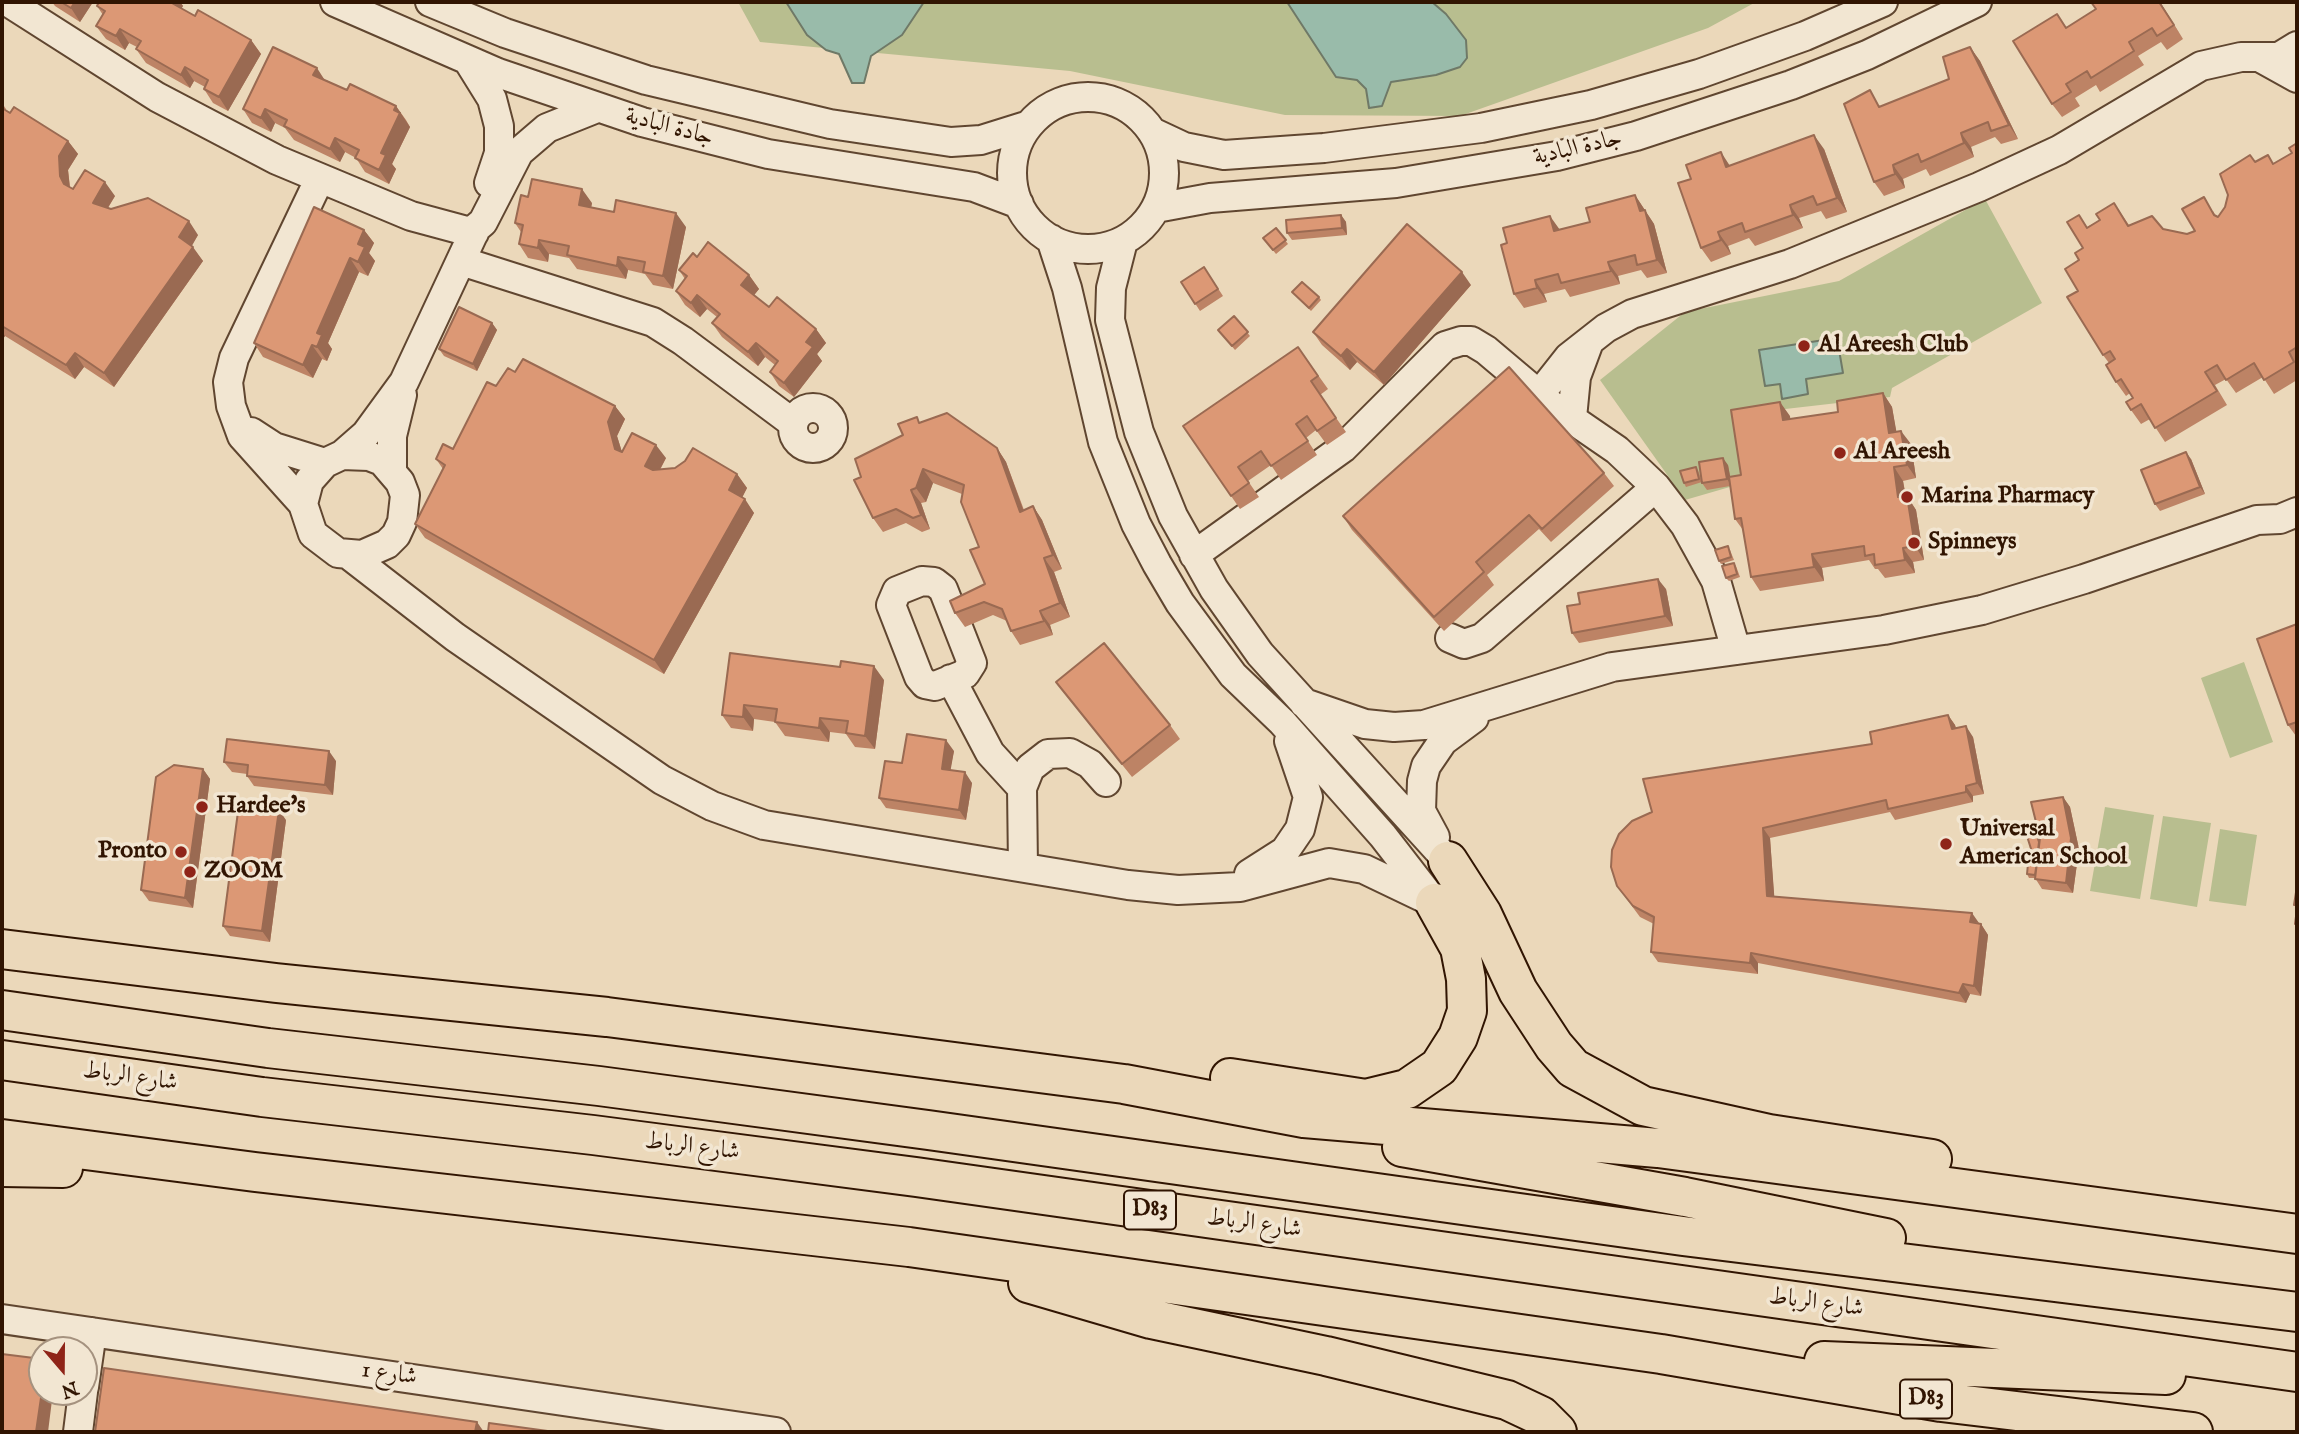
<!DOCTYPE html>
<meta charset="utf-8">
<style>
body{margin:0}
#map{position:relative;width:2299px;height:1434px;overflow:hidden;background:#ebd8ba;font-family:"IM FELL English",serif}
canvas{display:block}
.frame{position:absolute;inset:0;border:4px solid #311502;pointer-events:none}
.north{position:absolute;left:28px;top:1336px;width:70px;height:70px;box-sizing:border-box;background:#f2e6d2;border:2px solid #a5927f;border-radius:50%;rotate:160deg;font-size:19px;font-weight:700;line-height:28px;text-align:center;color:#311502}
.north::after{content:'';display:block;margin:auto;width:24px;height:32px;background:#8f2418;clip-path:polygon(50% 0,100% 100%,50% 72%,0 100%)}
</style>
<div id="map">
<canvas width="2299" height="1434"></canvas>
<div class="frame"></div>
<div class="north">N</div>
</div>
<script>
const g = document.querySelector('canvas').getContext('2d');
g.lineJoin = 'round';
function fill(path, color) { g.fillStyle = color; g.fill(path, 'evenodd'); }
const poly = rows => new Path2D(rows.map(r => 'M' + r).join(''));
function trace(path, color, width, dash) { g.strokeStyle = color; g.lineWidth = width; g.lineCap = dash ? 'butt' : 'round'; g.setLineDash(dash || []); g.stroke(path); }
function drawText(font, color, halo, rows, align = 'center') {
  g.font = font + ' "IM FELL English",Amiri,serif'; g.lineWidth = 7; g.setLineDash([]); g.textBaseline = 'middle'; g.strokeStyle = halo; g.fillStyle = color; for (const [text, x, y, turn = 0] of rows) {
    g.save(); g.translate(x, y); g.rotate((+turn || 0) * Math.PI / 180); g.textAlign = isNaN(turn) ? turn : align; if (halo) g.strokeText(text, 0, 0); g.fillText(text, 0, 0); g.restore();
  }
}
const green = poly([
 [738,2,1756,2,1708,28,1460,116,1285,115,1070,71,760,42],
 [1985,199,2042,303,1892,388,1890,397,1733,415,1747,482,1685,500,1600,380,1685,312,1839,281],
 [2244,662,2273,742,2230,758,2201,678],
 [2105,807,2154,815,2140,899,2090,891],
 [2163,816,2211,823,2197,907,2150,899],
 [2220,829,2257,835,2246,906,2209,901]
]);
const water = poly([
 [786,2,924,2,902,35,871,56,864,83,852,83,839,54,826,50,807,35,786,2],
 [1287,2,1432,2,1446,14,1466,40,1467,58,1460,67,1436,75,1391,82,1382,106,1369,108,1366,89,1357,80,1336,77,1287,2],
 [1837,338,1843,373,1806,379,1808,394,1782,399,1780,384,1765,386,1759,350,1837,338]
]);
const minor = poly([
 [8,2,157,97,277,160,411,216,474,233],
 [335,2,498,73,642,122,768,154,974,187,1019,204],
 [430,2,505,33,646,80,830,124,951,142,981,140,1029,125],
 [2261,58,2297,78],
 [469,62,492,99,499,126,499,153,489,183],
 '1012 173a76 76 0 1 1 152 0a76 76 0 1 1-152 0Z',
 [1152,132,1184,147,1224,155,1324,148,1481,128,1591,105,1699,74,1805,36,1883,2],
 [1156,208,1210,198,1396,183,1557,156,1636,136,1791,85,1867,55,1977,2],
 [1051,239,1067,288,1103,442,1136,524,1157,564,1180,603,1233,675,1282,722,1383,836,1431,898],
 [1123,241,1111,288,1110,320,1139,432,1173,516,1214,589,1260,654,1448,861],
 [461,261,653,322,683,341,793,423],
 [1539,395,1569,357,1606,328,1632,314,1790,264,1979,187,2059,150,2201,66,2241,57,2279,57,2297,46],
 '793 428a20 20 0 1 1 40 0a20 20 0 1 1-40 0Z',
 [1572,418,1576,377,1589,342],
 [251,432,274,447,325,463],
 [342,455,369,456,382,461,400,482,405,495,402,522,396,535,387,544,362,555,338,553,313,534,303,504,309,481,325,463,342,455,366,434,404,382,476,228,483,222,519,152,547,128,597,108],
 [392,470,392,436,402,395],
 [303,504,242,436,231,406,228,382,234,358,319,180],
 [349,555,455,637,662,780,712,806,764,825,1128,885,1178,890,1240,887,1329,863,1364,869,1435,903],
 [1194,555,1343,448,1445,346,1461,341,1471,341,1486,350,1550,404,1617,450,1656,487,1685,525,1716,581,1736,650],
 [922,581,934,582,943,589,972,663,965,674,935,686,925,684,919,677,891,605,897,591,922,581],
 [1450,638,1464,644,1482,638,1656,487],
 [951,679,990,753,1022,788],
 [1304,703,1365,724,1394,727,1424,725,1612,667,1884,630,1982,610,2084,579,2257,520,2280,519,2297,512],
 [1435,837,1421,811,1422,781,1426,766,1443,741,1474,718],
 [1023,867,1022,788,1030,768,1048,754,1070,753,1090,764,1106,782],
 [1249,874,1285,851,1300,829,1308,797,1289,741],
 [2,1319,776,1432],
 [84,1387,92,1332],
 [78,1432,83,1392]
]);
const highway = poly([
 [1448,861,1482,914,1518,991,1554,1046,1573,1068,1643,1106,1769,1134,1932,1159],
 [2,949,276,983,607,1017,1124,1084,1304,1118,1658,1148,2297,1234],
 [2,1010,268,1048,599,1086,928,1130,1683,1236,2297,1312],
 [2,1060,262,1097,593,1135,916,1177,2297,1372],
 [1230,1078,1366,1099,1407,1089,1439,1067,1458,1037,1467,1011,1466,979,1460,948,1435,903],
 [2,1139,255,1172,909,1247,1661,1354,1941,1402,2193,1432],
 [1402,1147,1685,1197,1886,1238],
 [2,1167,63,1168],
 [1028,1283,1151,1319,1326,1356,1507,1400,1541,1416,1557,1432],
 [1824,1361,2166,1375]
]);
const wall = poly([
 [52,2,93,2,80,22,55,6],
 [99,2,180,2,183,6,181,8,195,16,251,40,261,54,228,111,213,103,204,89,205,87,194,81,190,88,146,63,136,49,137,47,129,43,125,50,106,39,96,26,103,15,97,6],
 [2160,2,2183,39,2167,50,2161,42,2138,56,2144,65,2100,92,2096,85,2075,98,2080,106,2062,117,2052,104,2066,28],
 [1970,47,1980,61,2018,139,2001,144,1995,137,1971,147,1974,157,1930,176,1926,169,1903,179,1905,188,1884,196,1874,182,1949,79],
 [326,80,347,90,396,106,406,120,410,127,392,164,396,169,389,184,365,172,356,158,345,152,340,162,294,140,285,128,275,123,271,132,252,123,243,109],
 [2,103,6,109,5,110,68,141,78,154,68,170,70,187,73,189,115,196,108,208,198,235,191,246,203,261,114,387,84,367,75,379,5,336,2,340],
 [2297,143,2297,380,2274,394,2263,377,2236,393,2226,379,2215,385,2227,405,2165,442,2150,419,2141,424,2131,410,2133,398,2130,393,2126,396,2116,382,2109,363,2103,355,2078,291,2079,260,2083,248,2079,215,2087,227,2100,220,2114,203,2129,225,2163,229,2187,234,2195,231,2213,211,2216,216,2218,217,2255,162,2274,163,2292,153],
 [1824,149,1847,212,1826,219,1821,211,1799,218,1803,228,1755,246,1749,238,1728,246,1731,254,1711,262,1701,248,1730,166],
 [1635,195,1654,224,1667,273,1647,278,1641,270,1618,276,1620,284,1570,297,1565,289,1544,294,1547,302,1524,308,1514,294,1507,243,1590,222],
 [592,203,591,207,686,227,673,289,653,285,645,274,628,270,626,279,577,269,569,258,549,254,548,262,528,258,519,244,521,232,515,223],
 [1341,215,1346,222,1347,235,1292,240,1287,233],
 [1276,228,1288,244,1276,254,1263,238],
 [364,230,374,243,369,253,375,261,368,276,359,272,328,343,332,349,327,361,322,359,313,378,263,357,254,343],
 [697,257,749,275,759,289,754,295,769,307,816,329,826,343,817,354,822,361,794,397,779,386,770,372,775,365,765,357,758,366,722,337,712,323,717,317,707,309,700,317,685,305,676,291,685,279,679,270],
 [1204,267,1223,296,1200,311,1181,282],
 [1471,285,1384,385,1357,362,1350,370,1322,345,1313,332],
 [1292,292,1319,297,1321,300,1311,311],
 [1234,316,1250,336,1235,350,1218,330],
 [492,323,497,330,477,371,444,356,439,349],
 [1298,347,1328,389,1320,395,1346,432,1327,445,1316,430,1306,438,1317,455,1281,480,1271,465,1248,481,1259,497,1240,509,1183,426],
 [515,372,615,406,625,419,617,436,622,452,666,458,660,470,737,474,747,488,742,497,754,513,664,674,425,538,415,524,443,469,436,459,453,449,496,386],
 [1883,393,1892,407,1896,431,1911,444,1916,478,1903,481,1906,496,1907,496,1916,510,1924,560,1913,562,1915,573,1885,578,1878,569,1875,569,1869,560,1822,568,1824,581,1760,591,1751,577,1743,530,1735,519,1730,486,1707,490,1702,483,1728,465,1730,477,1741,475,1790,416,1790,419,1838,412],
 [920,422,997,448,1006,462,1024,510,1033,506,1042,520,1062,569,1054,572,1070,617,1050,625,1053,635,1020,645,1011,631,1007,621,993,615,965,627,955,613,985,584,979,547,962,494,933,483,926,502,921,503,930,529,922,532,906,523,883,532,873,518,861,477,903,435],
 [2191,459,2205,494,2160,511,2155,504],
 [1696,467,1698,470,1702,482,1686,487,1684,483],
 [1604,473,1614,486,1551,542,1539,529,1487,575,1494,585,1444,631,1352,530,1343,516],
 [1730,550,1734,560,1721,564,1719,561],
 [1734,563,1736,566,1740,577,1729,581,1726,578],
 [1666,589,1673,626,1579,643,1572,633],
 [2297,624,2297,735,2296,736,2288,725],
 [730,653,884,680,875,749,855,747,846,734,830,732,829,742,785,736,775,722,754,719,753,731,731,728,722,715],
 [1056,682,1170,725,1180,739,1132,777,1066,695],
 [1948,715,1955,725,1956,728,1973,737,1984,794,1973,796,1973,802,1895,820,1890,812,1770,838,1774,896,1981,924,1988,935,1981,996,1970,994,1966,1003,1758,963,1758,974,1658,962,1651,952,1654,924,1640,917,1617,886,1872,744],
 [954,751,950,770,972,783,966,820,886,808,879,798,902,763],
 [336,761,333,795,254,786,247,776,247,774,232,772,224,762],
 [203,769,210,779,193,908,149,901,141,890],
 [2063,797,2070,807,2079,849,2073,893,2042,889,2035,878,2029,878,2027,874,2034,855,2032,852,2035,830,2040,839],
 [286,820,270,942,230,936,223,926]
]);
const shadedWall = poly([
 [75,2,93,2,80,22,71,8],
 [169,2,180,2,183,6,178,14],
 [2159,2,2160,2,2183,39,2174,25],
 [120,29,129,43,125,50,116,36],
 [251,40,261,54,228,111,219,97],
 [1970,47,1980,61,2018,139,2009,125],
 [185,67,194,81,190,88,181,75],
 [317,68,326,82,313,75],
 [396,106,410,127,392,164,396,169,389,184,379,170,381,153],
 [265,109,275,123,271,132,261,118],
 [1961,133,1971,147,1974,157,1964,143],
 [1814,135,1824,149,1847,212,1837,198],
 [335,138,345,152,340,162,330,149],
 [68,141,78,154,68,170,70,189,64,184,60,176,59,156],
 [1721,152,1730,166,1726,167],
 [1893,165,1903,179,1905,188,1895,174],
 [105,182,115,196,102,217,93,203],
 [582,189,592,203,589,219,579,205],
 [1635,195,1654,224,1667,273,1657,260,1640,211],
 [1790,205,1799,218,1803,228,1793,215],
 [676,213,686,227,673,289,663,276],
 [1341,215,1346,222,1347,235,1342,228],
 [1550,216,1560,230,1554,231],
 [189,221,198,235,189,251,179,237],
 [364,230,374,243,369,253,375,261,368,276,358,262,358,244],
 [1718,232,1728,246,1731,254,1721,240],
 [539,240,549,254,548,262,538,248],
 [193,247,203,261,114,387,104,373],
 [618,257,628,270,626,279,617,266],
 [350,258,359,272,328,343,332,349,327,361,317,347,317,333],
 [1608,262,1618,276,1620,284,1611,271],
 [1462,272,1471,285,1384,385,1374,372],
 [749,275,759,289,751,299,741,285],
 [1535,280,1544,294,1547,302,1537,288],
 [697,295,707,309,700,317,691,303],
 [492,323,497,330,477,371,473,364],
 [816,329,826,343,817,354,822,361,794,397,784,383,806,342],
 [2,331,5,336,2,340],
 [756,343,765,357,758,366,748,352],
 [312,345,322,359,313,378,303,365],
 [1347,349,1357,362,1350,370,1341,356],
 [75,353,84,367,75,379,66,365],
 [1883,393,1892,407,1899,446,1889,433],
 [1780,402,1790,416,1792,434,1783,420],
 [615,406,625,419,617,436,625,462,615,449,608,422],
 [1901,431,1911,444,1916,478,1907,465],
 [656,445,666,458,654,480,645,466],
 [997,448,1006,462,1029,526,1020,512],
 [2186,452,2191,459,2205,494,2200,487],
 [1723,458,1728,465,1732,486,1727,479],
 [1894,467,1903,481,1908,511,1898,497],
 [923,469,933,483,926,502,916,488],
 [737,474,747,488,739,504,729,490],
 [911,490,921,503,930,529,921,515],
 [1907,496,1916,510,1924,560,1915,546],
 [745,499,754,513,664,674,654,660],
 [1033,506,1042,520,1062,569,1053,555],
 [1903,548,1913,562,1915,573,1905,560],
 [1812,554,1822,568,1824,581,1814,567],
 [1044,558,1054,572,1070,617,1060,603],
 [1658,579,1666,589,1673,626,1665,616],
 [1040,611,1050,625,1053,635,1044,621],
 [874,666,884,680,875,749,865,736],
 [744,705,754,719,753,731,743,717],
 [1948,715,1955,725,1959,740,1952,729],
 [820,718,830,732,829,742,819,728],
 [1966,726,1973,737,1984,794,1977,783],
 [946,740,954,751,949,779,942,769],
 [329,751,336,761,333,795,325,785],
 [203,769,210,779,193,908,185,898],
 [965,772,972,783,966,820,959,810],
 [1966,786,1973,796,1973,802,1966,792],
 [2063,797,2070,807,2079,849,2073,893,2066,883],
 [279,810,286,820,270,942,262,931],
 [1763,828,1770,838,1775,906,1767,896],
 [1972,913,1979,923,1970,922],
 [1981,924,1988,935,1981,996,1974,986],
 [1751,953,1758,963,1758,974,1750,963],
 [1963,984,1970,994,1966,1003,1959,993],
 [42,1392,53,1392,48,1432,36,1432],
 [477,1422,484,1432,475,1432]
]);
const building = poly([
 [61,2,75,2,71,8,61,2],
 [99,2,170,2,195,16,198,10,251,40,219,97,204,89,208,80,185,67,181,75,136,49,141,41,120,29,116,36,96,26,105,11,97,6,99,2],
 [2091,2,2159,2,2174,25,2157,36,2152,28,2129,42,2134,51,2091,78,2087,71,2066,84,2071,92,2052,104,2013,41,2057,14,2066,28,2096,9,2091,2],
 [273,47,317,68,313,75,347,90,350,84,396,106,394,110,400,113,381,153,386,155,379,170,355,158,359,150,335,138,330,149,284,126,287,120,265,109,261,118,243,109,273,47],
 [1970,47,2009,125,1991,131,1988,122,1961,133,1964,143,1921,162,1918,154,1893,165,1895,174,1874,182,1844,104,1870,90,1879,107,1949,79,1943,57,1970,47],
 [14,107,68,141,59,156,60,176,64,184,73,189,85,170,105,182,93,203,111,209,148,198,189,221,179,237,193,247,104,373,75,353,66,365,2,326,2,108,10,113,14,107],
 [1814,135,1837,198,1817,205,1813,196,1790,205,1793,215,1745,232,1742,223,1718,232,1721,240,1701,248,1678,183,1691,179,1686,165,1721,152,1726,167,1814,135],
 [2297,143,2297,347,2289,352,2294,362,2264,380,2254,363,2226,380,2217,365,2205,372,2217,391,2155,428,2141,404,2131,410,2126,402,2133,398,2121,379,2116,382,2106,365,2115,359,2110,351,2103,355,2067,297,2078,291,2065,269,2079,260,2075,253,2083,248,2067,222,2079,215,2087,228,2100,220,2096,214,2114,203,2128,226,2152,216,2163,229,2187,234,2195,231,2182,209,2204,197,2214,215,2218,217,2225,207,2228,195,2220,174,2250,155,2255,162,2268,155,2273,164,2292,153,2289,148,2297,143],
 [532,179,582,189,579,205,614,212,616,200,676,213,663,276,643,272,645,262,618,257,617,266,567,255,569,246,539,240,538,248,519,244,523,225,515,223,521,195,528,197,532,179],
 [1635,195,1640,211,1645,210,1657,260,1637,265,1635,255,1608,262,1611,271,1561,283,1558,274,1535,280,1537,288,1514,294,1501,245,1507,243,1503,228,1550,216,1554,231,1590,222,1586,208,1635,195],
 [314,207,364,230,358,244,365,247,358,262,350,258,317,333,322,335,317,347,312,345,303,365,254,343,314,207],
 [1341,215,1342,228,1287,233,1286,220,1341,215],
 [1407,224,1462,272,1374,372,1347,349,1341,356,1313,332,1407,224],
 [1276,228,1286,240,1273,250,1263,238,1276,228],
 [708,242,749,275,741,285,769,307,777,297,816,329,806,342,813,347,784,383,770,372,778,361,756,343,748,352,712,323,720,314,697,295,691,303,676,291,687,276,679,270,693,253,697,257,708,242],
 [1204,267,1218,289,1195,304,1181,282,1204,267],
 [1302,282,1319,297,1309,308,1292,292,1302,282],
 [459,307,492,323,473,364,439,349,459,307],
 [1234,316,1248,332,1232,346,1218,330,1234,316],
 [1298,347,1318,376,1311,381,1336,418,1317,431,1307,416,1296,424,1308,441,1271,466,1261,451,1238,467,1249,483,1231,496,1183,426,1298,347],
 [523,359,615,406,608,422,615,449,622,452,632,433,656,445,645,466,653,470,675,468,685,461,693,448,737,474,729,490,745,499,654,660,415,524,445,465,436,459,443,444,453,449,487,382,496,386,508,368,515,372,523,359],
 [1509,367,1604,473,1542,529,1529,515,1476,562,1484,572,1434,617,1343,516,1509,367],
 [1883,393,1889,433,1901,431,1907,465,1894,467,1898,497,1907,496,1915,546,1903,548,1905,560,1875,565,1874,554,1865,556,1864,546,1812,554,1814,567,1751,577,1741,518,1735,519,1729,477,1741,475,1731,410,1780,402,1783,420,1838,412,1837,401,1883,393],
 [947,413,997,448,1020,512,1033,506,1053,555,1044,558,1060,603,1040,611,1044,621,1011,631,1002,609,984,602,955,613,950,601,985,584,970,550,979,547,961,502,964,485,923,469,916,488,911,490,921,515,913,518,896,509,873,518,854,480,861,477,855,459,903,435,898,424,917,417,919,423,947,413],
 [2186,452,2200,487,2155,504,2141,470,2186,452],
 [1723,458,1727,479,1702,483,1699,462,1723,458],
 [1696,467,1699,479,1684,483,1680,471,1696,467],
 [1728,546,1731,557,1719,561,1715,550,1728,546],
 [1734,563,1737,574,1726,578,1722,566,1734,563],
 [1658,579,1665,616,1572,633,1567,606,1580,604,1578,593,1658,579],
 [2297,624,2297,722,2288,725,2257,639,2297,624],
 [1104,643,1170,725,1122,764,1056,682,1104,643],
 [730,653,840,667,841,661,874,666,865,736,846,733,848,721,820,718,819,728,775,722,777,709,744,705,743,717,722,715,730,653],
 [1948,715,1952,729,1966,726,1977,783,1966,786,1966,792,1888,809,1886,800,1763,828,1767,896,1972,913,1970,922,1981,924,1974,986,1963,984,1959,993,1751,953,1750,963,1651,952,1654,917,1633,906,1617,886,1611,867,1612,850,1619,834,1632,821,1652,812,1643,779,1872,744,1870,732,1948,715],
 [907,734,946,740,942,769,965,772,959,810,879,798,885,761,902,763,907,734],
 [227,739,329,751,325,785,247,776,248,765,224,762,227,739],
 [174,765,203,769,185,898,141,890,156,777,174,765],
 [2063,797,2071,838,2066,883,2035,879,2040,838,2031,802,2063,797],
 [239,804,279,810,262,931,223,926,239,804],
 [2035,830,2039,842,2038,850,2032,852,2026,833,2035,830],
 [2029,854,2038,855,2035,875,2027,874,2029,854],
 [2297,886,2297,905,2294,905,2297,886],
 [2297,909,2297,924,2295,924,2297,909],
 [2,1354,42,1359,42,1391,36,1432,2,1432,2,1354],
 [104,1368,477,1422,475,1432,95,1432,104,1368],
 [489,1423,555,1432,488,1432,489,1423]
]);
const markers = [
 [1804,346,7,"#8f2418"],
 [1840,453,7,"#8f2418"],
 [1907,497,7,"#8f2418"],
 [1914,543,7,"#8f2418"],
 [202,807,7,"#8f2418"],
 [1946,844,7,"#8f2418"],
 [181,852,7,"#8f2418"],
 [190,872,7,"#8f2418"]
];
const shields = [
 [1150,1210,52],
 [1926,1399,52]
];
const shieldNames = [
 ["D83",1150,1210],
 ["D83",1926,1399]
];
const streetNames = [
 ["جادة البادية",669,128,15],
 ["جادة البادية",1578,149,-13],
 ["شارع الرباط",130,1078,8],
 ["شارع الرباط",692,1148,7],
 ["شارع الرباط",1254,1225,8],
 ["شارع الرباط",1816,1304,8],
 ["شارع 1",389,1375,8]
];
const poiNames = [
 ["Al Areesh Club",1818,346],
 ["Al Areesh",1854,453],
 ["Marina Pharmacy",1921,497],
 ["Spinneys",1928,543],
 ["Hardee's",216,807],
 ["Universal",1960,830],
 ["American School",1960,858],
 ["Pronto",167,852,"right"],
 ["ZOOM",204,872]
];
fill(green, '#b8be8f');
fill(water, '#9ba');
trace(water, '#6f7967', 2);
trace(minor, '#604630', 32);
trace(highway, '#311502', 42);
trace(minor, '#f2e6d2', 28);
trace(highway, '#ebd8ba', 38);
fill(wall, '#bd8365');
fill(shadedWall, '#9a6a52');
fill(building, '#dc9875');
trace(building, '#9a6a52', 2);
for (const [x, y, r, color] of markers) { const dot = new Path2D(); dot.arc(x, y, r, 0, 2 * Math.PI); g.fillStyle = color; g.fill(dot); trace(dot, '#f2e6d2', 2.5); }
for (const [x, y, w] of shields) { const box = new Path2D(); box.roundRect(x - w / 2, y - 19.5, w, 39, 5); g.fillStyle = '#f2e6d2'; g.fill(box); trace(box, '#311502', 2); }
drawText('bold 23px', '#311502', null, shieldNames);
drawText('24px', '#311502', '#f2e6d2', streetNames);
drawText('bold 24px', '#311502', '#f2e6d2', poiNames, 'left');
</script>
